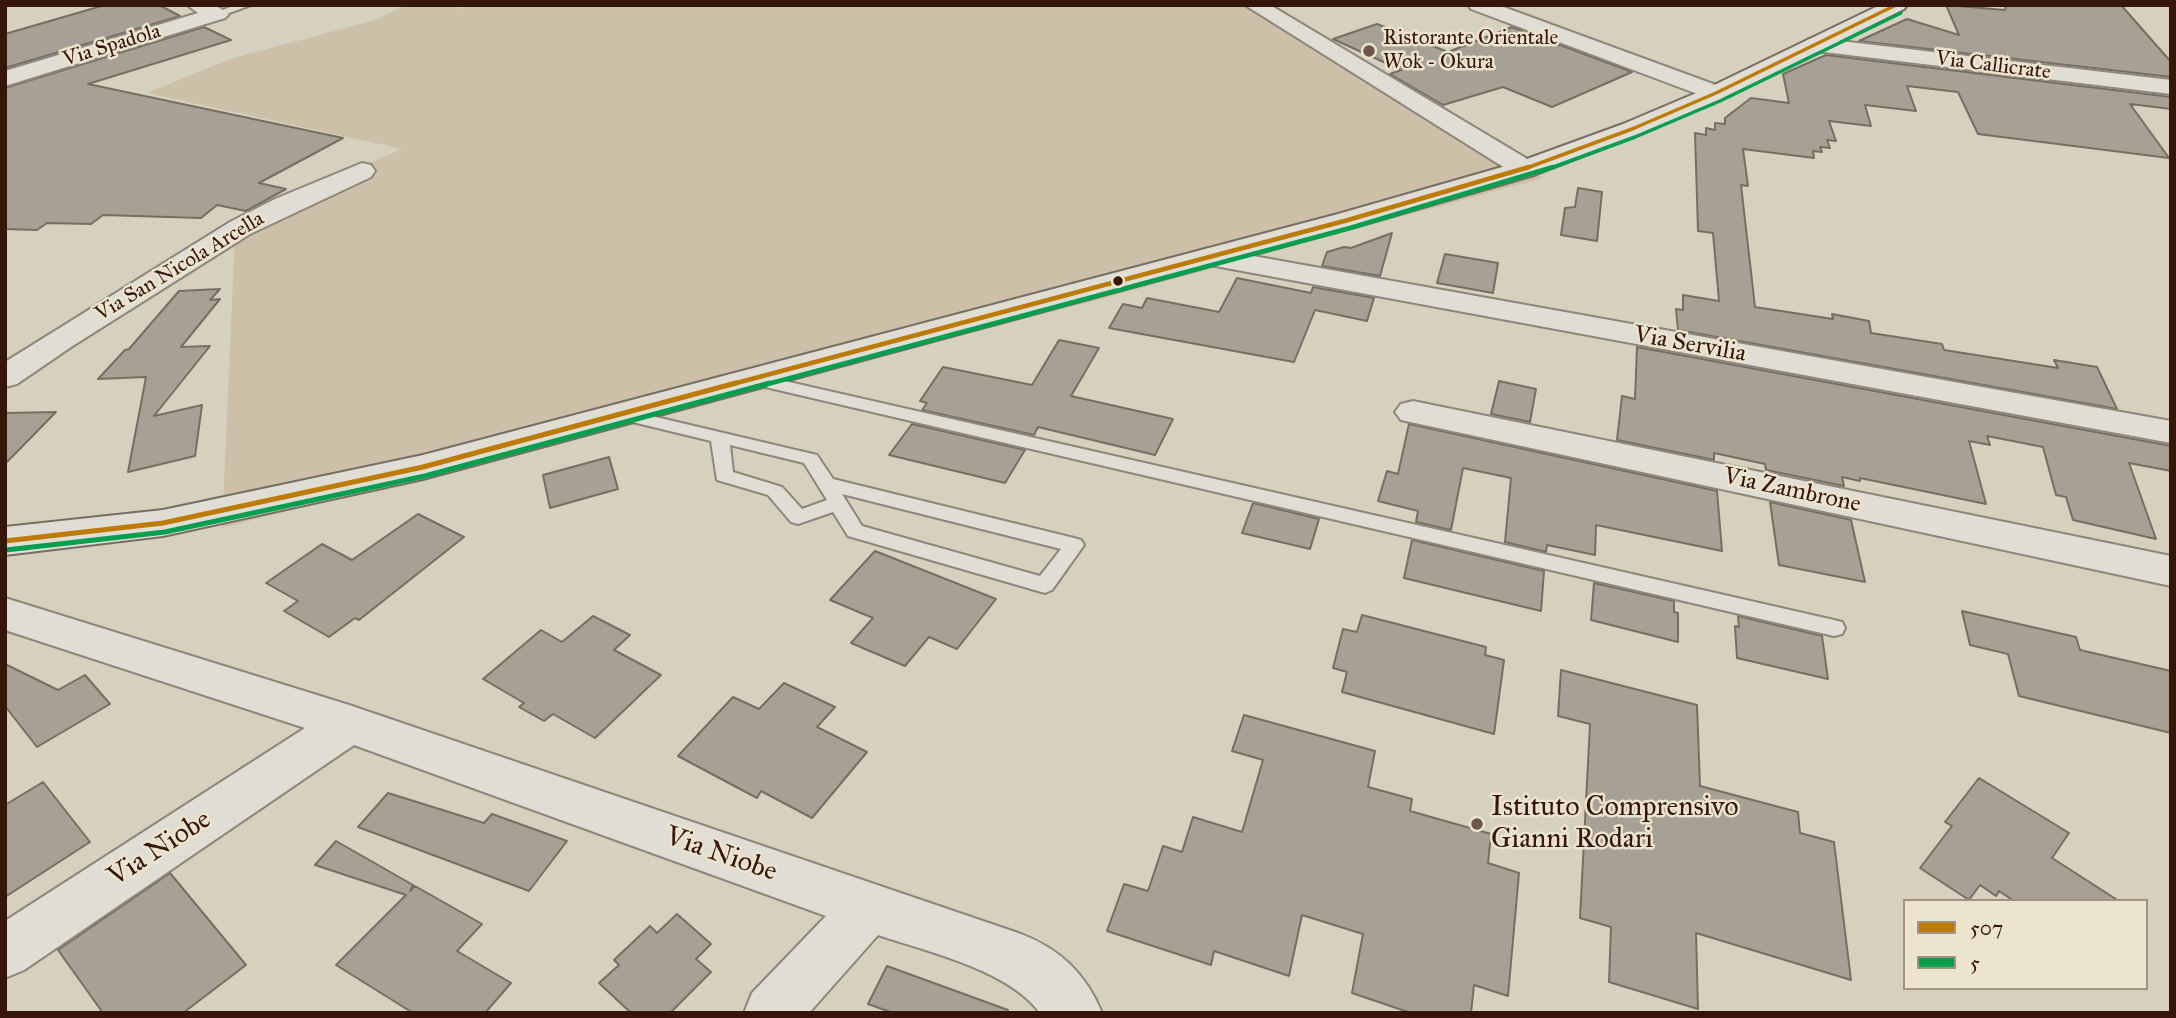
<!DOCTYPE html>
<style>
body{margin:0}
#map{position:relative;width:2176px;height:1018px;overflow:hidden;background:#d6d0be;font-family:"IM FELL Great Primer",serif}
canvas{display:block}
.frame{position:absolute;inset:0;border:7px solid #36160b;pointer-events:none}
.legend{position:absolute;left:1903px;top:899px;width:245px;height:91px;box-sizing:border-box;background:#ece4ce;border:2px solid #a39280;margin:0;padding:9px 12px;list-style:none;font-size:21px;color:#36160b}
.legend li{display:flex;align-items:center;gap:14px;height:35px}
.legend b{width:35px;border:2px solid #a39280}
</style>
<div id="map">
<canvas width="2176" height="1018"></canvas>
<div class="frame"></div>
<ul class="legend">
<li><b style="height:9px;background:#bd7b03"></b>507</li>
<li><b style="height:9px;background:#039f4e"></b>5</li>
</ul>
</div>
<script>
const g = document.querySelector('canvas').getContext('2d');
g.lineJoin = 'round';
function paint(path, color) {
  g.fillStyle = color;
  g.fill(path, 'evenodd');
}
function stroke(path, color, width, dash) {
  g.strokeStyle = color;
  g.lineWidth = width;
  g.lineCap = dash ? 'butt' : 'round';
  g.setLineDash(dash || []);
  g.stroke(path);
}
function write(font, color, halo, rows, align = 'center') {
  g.font = font + ' "IM FELL Great Primer",serif';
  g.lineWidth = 5;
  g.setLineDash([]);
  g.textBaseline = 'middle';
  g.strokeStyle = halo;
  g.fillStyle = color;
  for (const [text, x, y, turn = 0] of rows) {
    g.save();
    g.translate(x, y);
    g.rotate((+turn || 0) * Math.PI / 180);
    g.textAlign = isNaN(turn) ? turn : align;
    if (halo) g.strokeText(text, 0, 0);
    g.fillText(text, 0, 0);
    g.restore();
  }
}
const green = new Path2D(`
 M406,5H449L462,9L468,5H1255L1543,178L1097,300L222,528L235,234L312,188L402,149L147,93L230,59L375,20Z`);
const building = new Path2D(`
 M105,5H159L180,16L5,68V34Z
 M1946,5L2005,10L2006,5H2121L2171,62V77L1859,41L1907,19L1959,35Z
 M1377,24L1448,52L1512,27L1632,72L1552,107L1503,87L1443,105L1390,74L1401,70L1333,39Z
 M204,27L231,40L88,84L343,138L259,183L286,189L246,211L217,205L201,218L103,215L91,224L47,223L37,230L5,229V88Z
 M1826,55L2171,97V109L2130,104L2169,158L1978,134L1958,92L1907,86L1916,111L1865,105L1871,126L1829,121L1836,141L1827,140L1830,148L1820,147L1822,152L1813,151L1814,158L1743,149L1748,186L1741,185L1755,307L1833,319L1832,314L1869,321L1871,333L1942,344L1944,350L2058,368L2054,360L2097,367L2117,409L1678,330L1676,309L1683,310V295L1719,301L1713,233L1698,231L1695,133L1706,135V128L1715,130V123L1725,124V118L1751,98L1789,103L1783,74Z
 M1578,188L1602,192L1597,241L1561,235L1565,208L1575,207Z
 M1392,233L1380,276L1322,266L1327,252L1344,247L1351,248Z
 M1445,254L1498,263L1493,293L1437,283Z
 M1237,278L1311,293L1313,287L1374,298L1367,321L1315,310L1294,362L1109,328L1123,304L1142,308L1147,298L1219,312Z
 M220,289L210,300L220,299L181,347L210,346L154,416L202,405L195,456L128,472L146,377L98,379L125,350L129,349L179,291Z
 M1059,340L1099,348L1071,396L1173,419L1155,455L1038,427L1034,435L922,410L927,403L920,401L943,367L1032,385Z
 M1637,347L2171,446V471L2129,463L2156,539L2073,520L2066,497L2056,495L2043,447L1987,436L1990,445L1969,441L1986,504L1860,478V481L1842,477L1844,486L1766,470L1765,464L1714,453V460L1617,440L1622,396L1635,399Z
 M1499,381L1536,389L1530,422L1491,414Z
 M56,412L5,464V413Z
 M912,424L1025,450L1005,483L889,455Z
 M1409,424L1717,491L1722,551L1596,525L1595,555L1547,545L1546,552L1505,542L1511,478L1463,468L1451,530L1416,522L1418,511L1378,501L1387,471L1398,474Z
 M609,457L618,489L550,508L543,475Z
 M1770,502L1851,520L1865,582L1779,565Z
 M1253,503L1319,519L1310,549L1242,533Z
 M418,514L464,537L359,620L355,618L329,637L284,611L298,601L266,583L322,544L352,560Z
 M1412,540L1544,571L1541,611L1404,578Z
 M875,551L996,599L957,649L929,637L905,666L851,643L873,618L830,600Z
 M1594,583L1674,601V612L1678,613V642L1591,620Z
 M1962,611L2076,637L2080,650L2171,671V733L2019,696L2008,654L1970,645Z
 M1362,615L1486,647L1485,655L1504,660L1494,734L1342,692L1347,672L1333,668L1343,629L1357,632Z
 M593,616L630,635L614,650L661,675L595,738L553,714L544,721L519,707L524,703L483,679L541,630L562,642Z
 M1738,616L1822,636L1828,679L1737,658L1735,626L1739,627Z
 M5,664L58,690L85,675L110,704L37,747L5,706Z
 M1561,670L1697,705L1700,786L1798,812L1800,833L1834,842L1851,980L1696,933L1698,1009L1609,982L1611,927L1580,918L1590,724L1558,716Z
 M784,683L835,707L817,727L867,752L812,818L761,791L757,798L678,756L733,697L759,709Z
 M1244,715L1375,751L1368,787L1412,799L1410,811L1491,834L1488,863L1519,873L1508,996L1474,985L1471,1013H1411L1352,993L1363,934L1302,915L1289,976L1214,951L1211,965L1107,931L1124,884L1148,891L1163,846L1182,852L1193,817L1242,832L1263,760L1232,751Z
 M1979,778L2069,833L2052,858L2119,901H2014L1999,891L1996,896L1980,885L1969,900L1920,868L1952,826L1945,822Z
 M43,782L90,842L5,897V805Z
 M388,793L484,823L492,814L567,841L529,891L358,827Z
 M336,841L413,885L410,891L415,886L482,924L457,951L511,983L485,1013H413L336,965L406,895L315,865Z
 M170,873L246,965L183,1013H103L58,950Z
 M677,914L711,944L696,959L711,972L670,1013H631L599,983L619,965L614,960L650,926L657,933Z
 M887,966L1008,1010L1007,1013H893L868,1004Z`);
const lane = new Path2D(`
 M235,5H251L218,17L213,14Z
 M754,374L1834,620L1842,622L1845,628L1842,634L1834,636L748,383L746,379L748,375Z
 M622,409L817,455L833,479L1074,538L1081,540L1084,545L1052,590L1045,593L848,536L833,512L798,524L791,522L768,495L717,480L711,441L616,418L613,414L616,410ZM730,445L804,463L827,500L802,509L782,487L733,472ZM842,494L1061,549L1040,576L862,526Z`);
const street = new Path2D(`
 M187,5H215L229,14L225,18L5,86V71L198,13Z
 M1245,5H1270L1534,163L1538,169L1534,175L1525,177L1516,175Z
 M1468,5H1498L1724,88L1728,93L1724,98L1716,100L1708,98L1471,9Z
 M1815,38L2171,80V94L1807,50L1804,45L1807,40Z
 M362,163L371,165L375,171L371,177L250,234L71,347L17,384L5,387V362L230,222L275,199Z
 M1209,248L2171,421V443L1199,263L1194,257L1199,251Z
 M1413,401L2171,556V586L1401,420L1395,412L1401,404Z
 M5,598L349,705L1021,934C1060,949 1086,974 1102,1013H1040C1009,970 928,952 878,935L809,1013H744L752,993L826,916L354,745L24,970L5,978V921L305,728L5,630Z`);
const secondary = new Path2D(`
 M1880,5H1907L1904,9L1724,98L1641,134L1534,175L1358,226L423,479L163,536L5,555V527L163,510L423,455L1338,214L1516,163L1623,124L1708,88Z`);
const bus1Far2 = new Path2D(`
 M1524,169L1632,129L1716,93L1896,5`);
const bus1Far1 = new Path2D(`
 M729,385L1348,220L1529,167`);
const bus1 = new Path2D(`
 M5,541L163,523L423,467L736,383`);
const bus2Far2 = new Path2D(`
 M1548,169L1635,137L1720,101L1901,13`);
const bus2Far1 = new Path2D(`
 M764,385L1350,228L1553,167`);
const bus2 = new Path2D(`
 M6,550L165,532L425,476L770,383`);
const markers = [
 [1369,51,7,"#6e574a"],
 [1118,281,6,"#36160b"],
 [1477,824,7,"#6e574a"]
];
const farPoinames = [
 ["Ristorante Orientale",1383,39],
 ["Wok - Okura",1383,63]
];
const farStreetnames = [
 ["Via Spadola",112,46,-17],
 ["Via Callicrate",1993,66,7],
 ["Via San Nicola Arcella",180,267,-31]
];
const streetNames = [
 ["Via Servilia",1690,345,10],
 ["Via Zambrone",1792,491,12]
];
const nearPoinames = [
 ["Istituto Comprensivo",1491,808],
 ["Gianni Rodari",1491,840]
];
const nearStreetnames = [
 ["Via Niobe",160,849,-33],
 ["Via Niobe",721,855,19]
];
paint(green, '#ccc1a8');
paint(building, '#a7a094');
stroke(building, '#766e63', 2);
stroke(lane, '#8e867a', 4);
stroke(street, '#8e867a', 4);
stroke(secondary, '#766e63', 4);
paint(lane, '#e0ddd4');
paint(street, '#e0ddd4');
paint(secondary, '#e0ddd4');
stroke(bus1Far2, '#bd7b03', 3.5);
stroke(bus1Far1, '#bd7b03', 4.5);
stroke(bus1, '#bd7b03', 5);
stroke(bus2Far2, '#039f4e', 3.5);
stroke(bus2Far1, '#039f4e', 4.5);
stroke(bus2, '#039f4e', 5);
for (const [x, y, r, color] of markers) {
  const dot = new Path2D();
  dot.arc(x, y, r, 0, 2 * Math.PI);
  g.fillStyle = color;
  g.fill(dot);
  stroke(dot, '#ece4ce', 2.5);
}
write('21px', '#36160b', '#ece4ce', farPoinames, 'left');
write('21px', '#36160b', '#ece4ce', farStreetnames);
write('24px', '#36160b', '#ece4ce', streetNames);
write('28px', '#36160b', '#ece4ce', nearPoinames, 'left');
write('28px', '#36160b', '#ece4ce', nearStreetnames);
</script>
